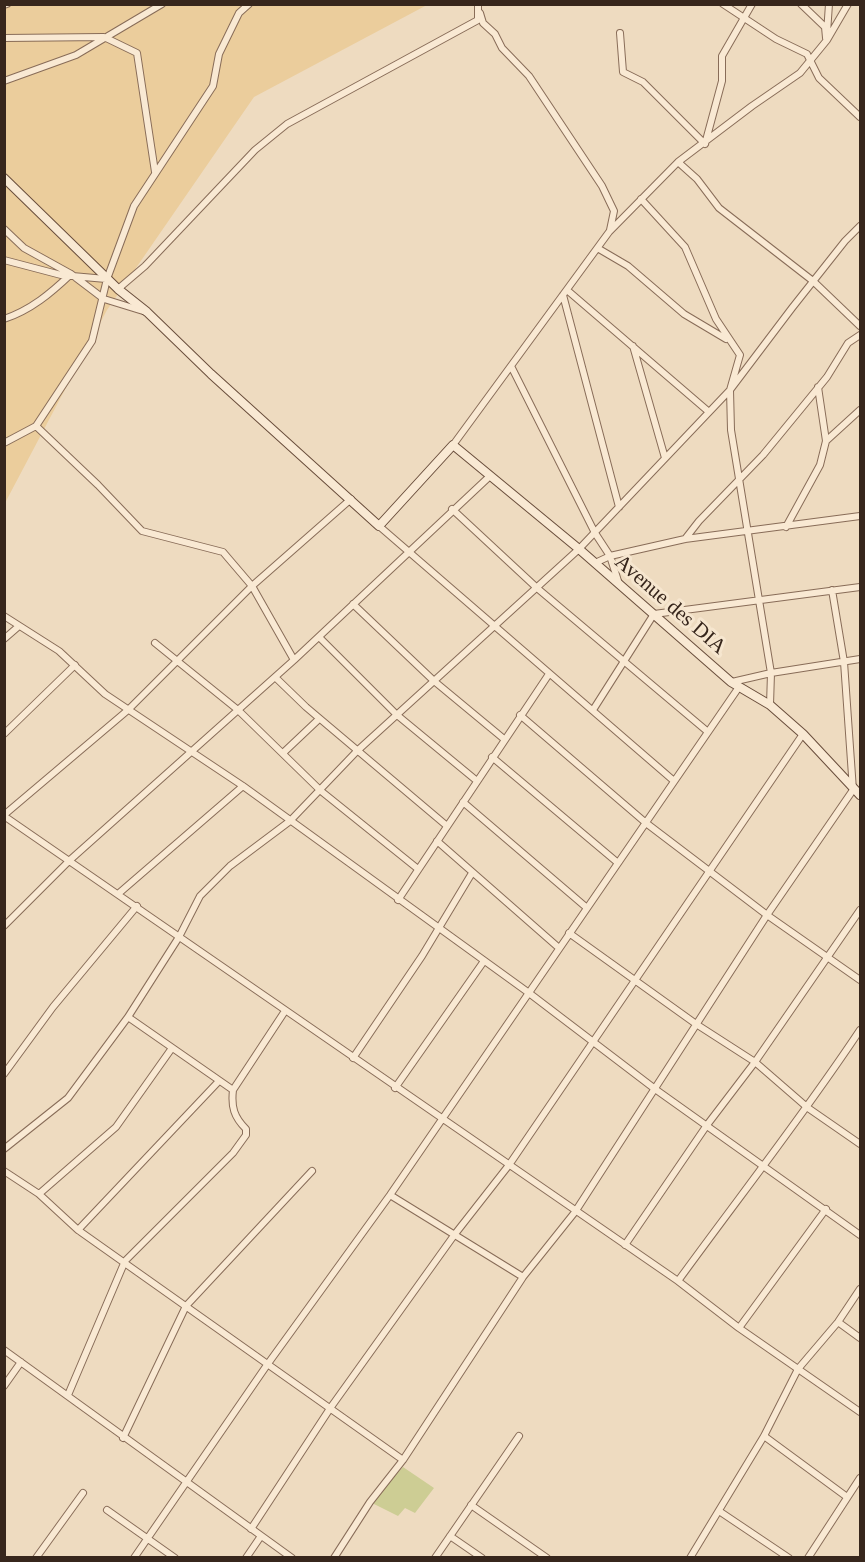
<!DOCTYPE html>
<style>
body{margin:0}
#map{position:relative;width:865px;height:1562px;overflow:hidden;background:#eedbc0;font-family:"Times New Roman",serif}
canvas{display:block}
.frame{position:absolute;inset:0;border:6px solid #37261c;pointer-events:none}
</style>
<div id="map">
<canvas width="865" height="1562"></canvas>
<div class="frame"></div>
</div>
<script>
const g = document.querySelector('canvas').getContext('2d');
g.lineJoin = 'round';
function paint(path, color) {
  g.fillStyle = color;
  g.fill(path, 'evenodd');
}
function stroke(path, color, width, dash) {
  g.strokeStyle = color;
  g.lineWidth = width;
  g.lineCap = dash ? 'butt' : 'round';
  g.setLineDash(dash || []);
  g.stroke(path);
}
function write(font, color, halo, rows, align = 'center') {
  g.font = font + ' "Times New Roman",serif';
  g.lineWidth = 6;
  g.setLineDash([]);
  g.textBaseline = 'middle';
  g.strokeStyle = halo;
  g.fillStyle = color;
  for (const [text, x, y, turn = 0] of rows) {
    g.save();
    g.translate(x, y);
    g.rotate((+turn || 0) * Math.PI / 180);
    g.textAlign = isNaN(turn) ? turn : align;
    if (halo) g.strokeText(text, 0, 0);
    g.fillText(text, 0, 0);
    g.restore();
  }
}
const green = new Path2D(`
 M403,1467L434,1488L415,1513L405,1508L398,1516L370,1502Z`);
const sand = new Path2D(`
 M5,5H427L254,97L107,310L5,503Z`);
const street = new Path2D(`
 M723,4L776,39L807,54L819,78L860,117
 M801,4L825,27L826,38
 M4,5L7,4
 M480,13L483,23L495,34L502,48L529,76L602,186L614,211L610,230
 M620,33L623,72L643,82L705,144
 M827,33L829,4
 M4,38L104,37L137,53L155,172
 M4,81L76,55L162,4
 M705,144L722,81V56L752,4
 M678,162L697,179L719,208L813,281L860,326
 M641,199L685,247L716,319L740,355L730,390L731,430L771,673L860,659
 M4,229L24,248L71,274L104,299L143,311
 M599,249L628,266L684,314L726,339
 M4,260L61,275L106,279
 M118,289L145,266L255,150L287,124L478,20V4
 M567,290L709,412
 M563,295L619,507
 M4,319C31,310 51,293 71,274
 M633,346L665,458
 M511,366L595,533L610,556L619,584
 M818,387L826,441
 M36,426L98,485L142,531L223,552L252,586L294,660
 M4,443L36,426L92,341L107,279L134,206L213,86L219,54L239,13L249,4
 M453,445L609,232L678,162L752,106L800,73L827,40L848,4
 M452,509L537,588L708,732
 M379,526L674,781
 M786,527L820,465L826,441L860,410
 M685,539L699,521L763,455L827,377L848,343L860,335
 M595,563L610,556L685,539L860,516
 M353,604L434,681L504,739
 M4,616L59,651L105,694L243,786L529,993L655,1089L860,1235
 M319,637L397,715L477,781
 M4,639L19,626
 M155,643L238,710L321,791L418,869
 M275,677L306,707L447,826
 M732,682L771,673L770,705
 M593,710L654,614L860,587
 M520,715L646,823L767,915L860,980
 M4,734L75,665
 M283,753L319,719
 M492,757L618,863
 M463,802L587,908
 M4,815L128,710L252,586L351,499
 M4,816L678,1281L739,1328L860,1412
 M437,841L559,948
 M118,894L243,786
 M398,900L549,674
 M4,926L70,860L294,660L490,476
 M569,933L696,1024L755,1062L808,1108L860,1144
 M128,1017L233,1090L285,1011
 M353,1058L422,956L472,873
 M4,1074L53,1007L137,906
 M395,1088L484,961
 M4,1149L68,1098L128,1017L179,937L200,896L230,866L290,821L357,751L579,549L730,390L792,308L845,241L860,226
 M4,1171L39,1194L78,1230L403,1460
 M39,1194L116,1127L172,1048
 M390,1195L523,1277
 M78,1230L219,1081
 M625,1245L707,1125L755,1062L860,910
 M678,1281C739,1197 803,1116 860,1030
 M838,1322L860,1338
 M739,1328L826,1209
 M4,1350L292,1558
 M4,1386L21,1362
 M68,1395L125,1261L233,1153L246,1135V1129C234,1117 231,1107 233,1090
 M764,1436L847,1497
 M123,1438L186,1306L312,1171
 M471,1505L547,1558
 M107,1510L175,1558
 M719,1511L789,1558
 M251,1529L331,1407L455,1234L509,1165L803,734
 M450,1536L482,1558
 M36,1558L83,1493
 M134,1558L267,1365L390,1195L739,687
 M246,1558L261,1536
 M334,1558L370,1502L403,1460L523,1277L575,1212L767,915L853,790L844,662L832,590
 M435,1558L519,1436
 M690,1558L764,1436L798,1369L838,1322L860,1289
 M808,1558L860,1478`);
const secondary = new Path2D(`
 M4,178L118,289L147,312L211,374L379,526L453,445L579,549L731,682L770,705L803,734L860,795`);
const streetNames = [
 ["Avenue des DIA",670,605,41]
];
paint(green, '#cdcd94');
paint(sand, '#ebcd9c');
stroke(street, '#886c58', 8);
stroke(secondary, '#694d3b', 10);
stroke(street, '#f9e9d3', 6);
stroke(secondary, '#f9e9d3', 8);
write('21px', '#37261c', '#f6e6cf', streetNames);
</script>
